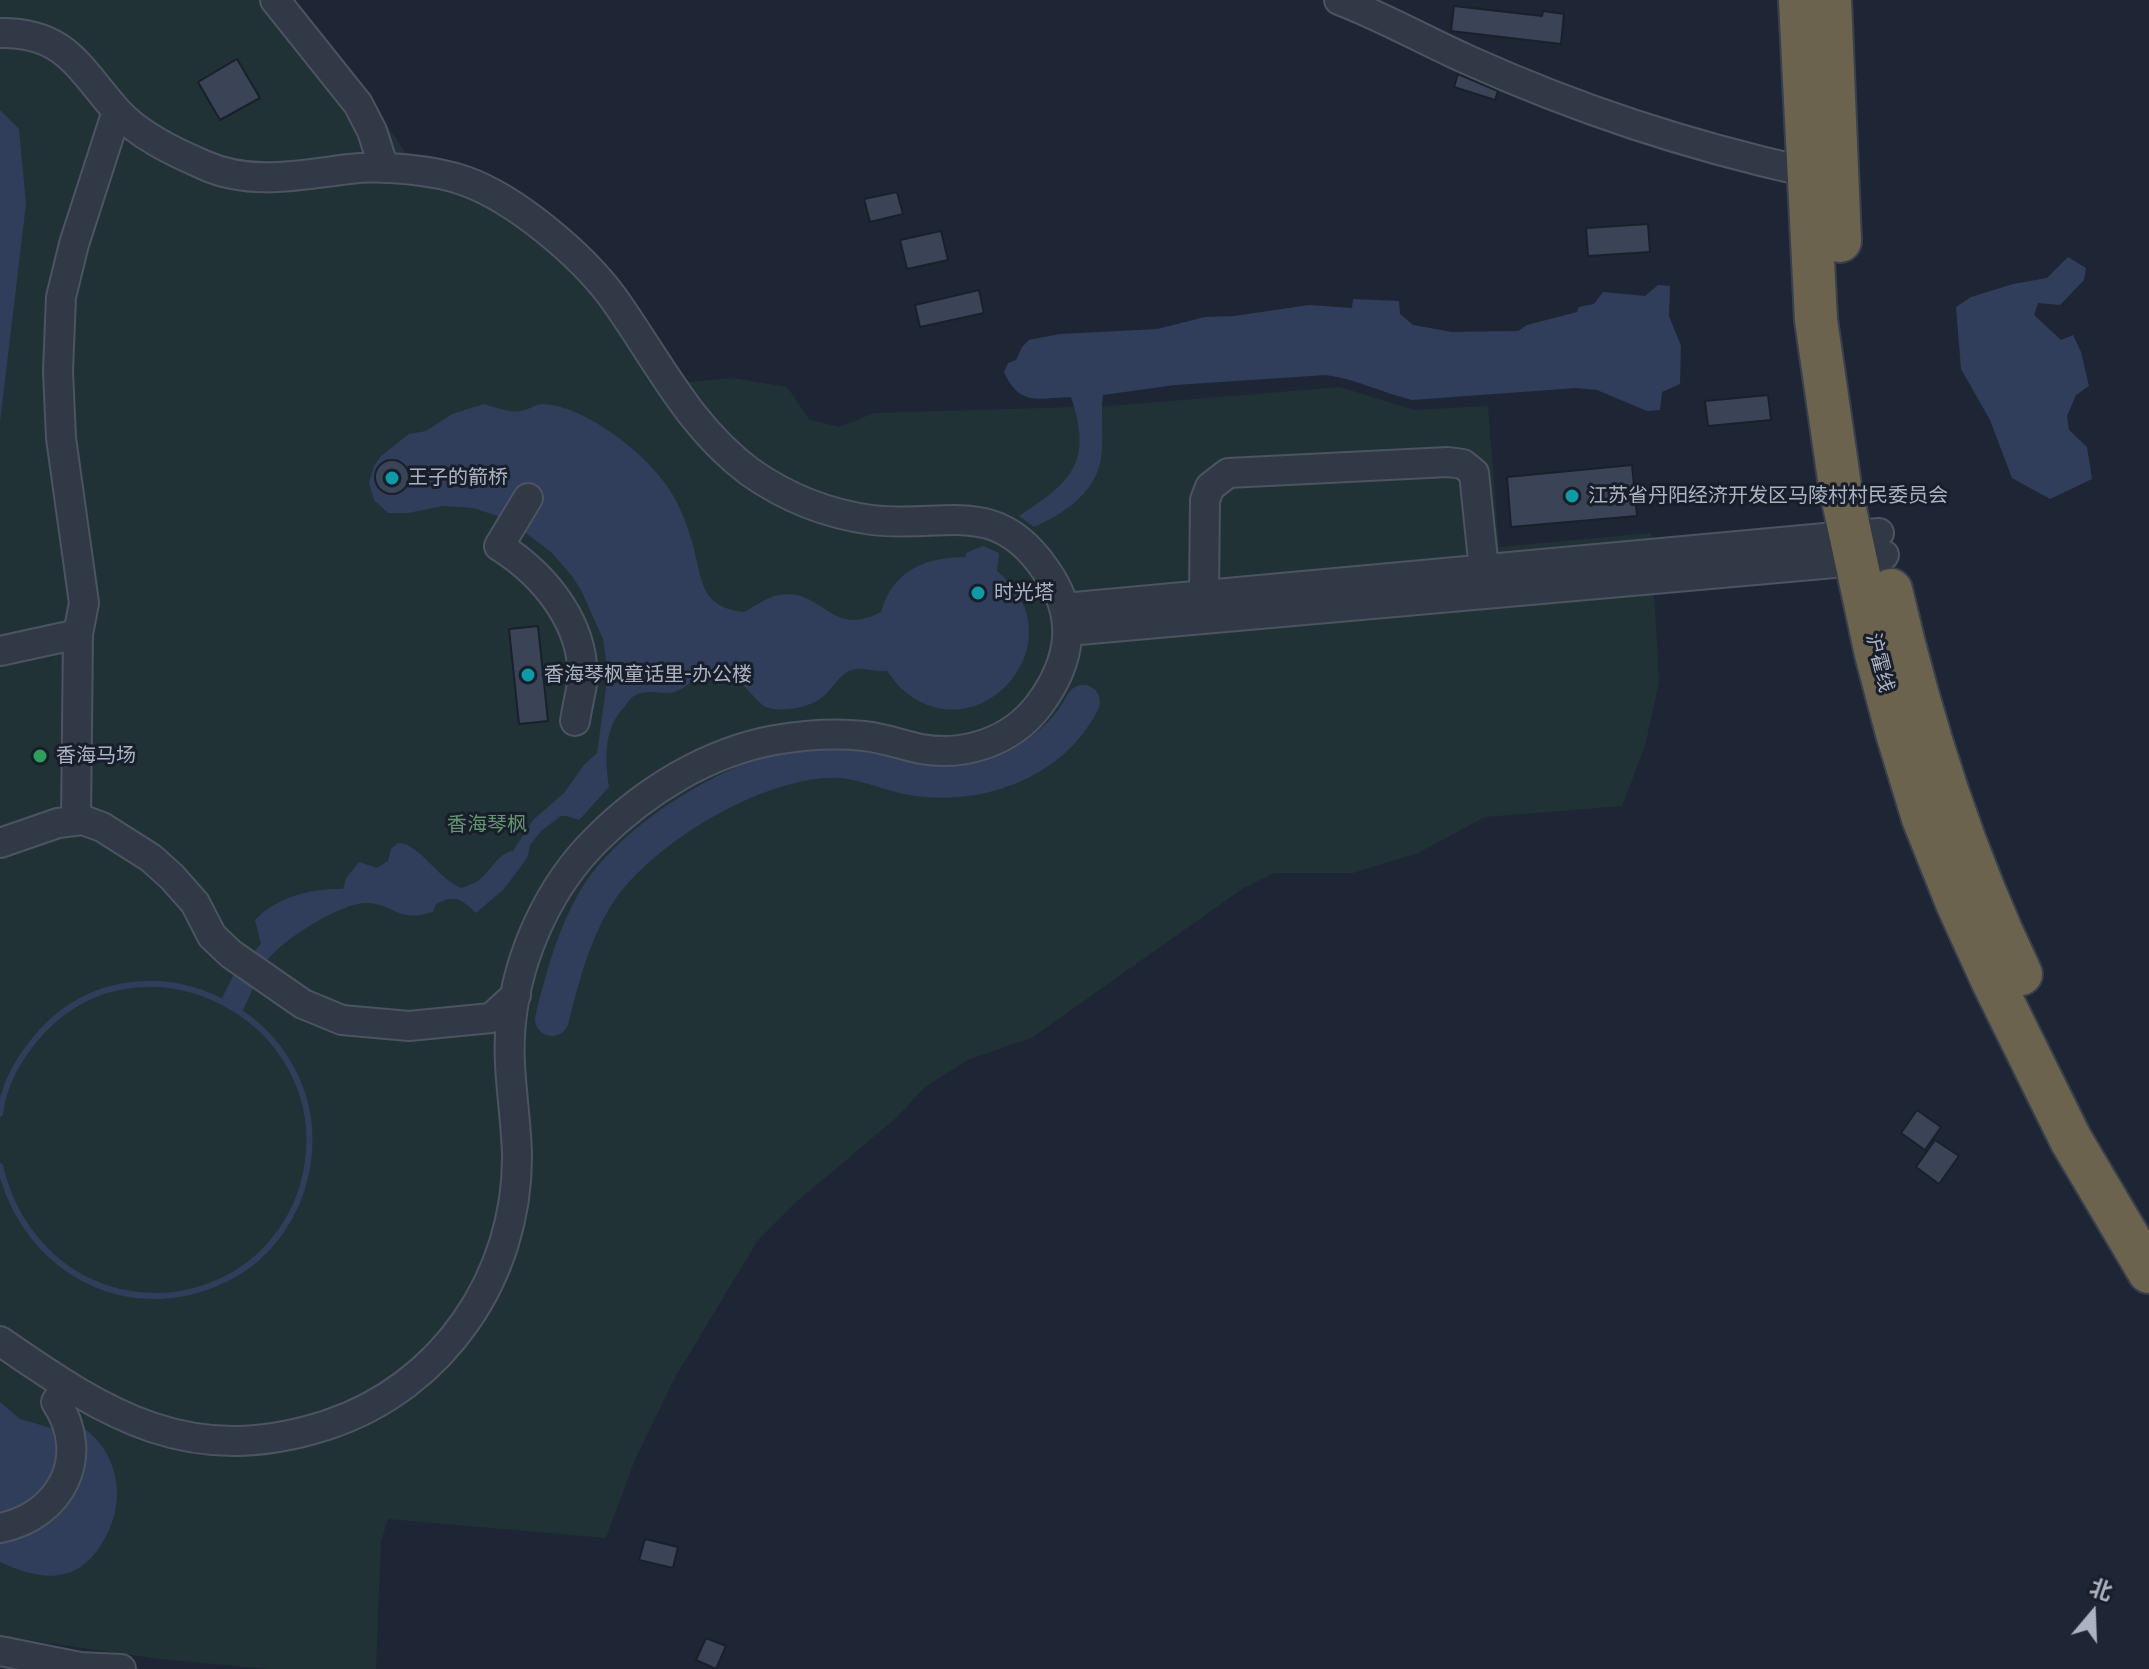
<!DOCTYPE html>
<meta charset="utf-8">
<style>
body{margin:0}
#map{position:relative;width:2149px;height:1669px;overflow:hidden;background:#1e2635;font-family:"Fira Sans","Noto Sans SC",sans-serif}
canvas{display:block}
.north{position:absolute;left:2053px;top:1573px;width:80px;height:80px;-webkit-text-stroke:6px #181e2a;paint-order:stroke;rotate:19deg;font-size:22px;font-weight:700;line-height:32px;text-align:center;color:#abb3c3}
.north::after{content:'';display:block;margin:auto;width:28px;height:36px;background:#abb3c3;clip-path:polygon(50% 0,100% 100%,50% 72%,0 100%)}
</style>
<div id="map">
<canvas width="2149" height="1669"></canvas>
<div class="north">北</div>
</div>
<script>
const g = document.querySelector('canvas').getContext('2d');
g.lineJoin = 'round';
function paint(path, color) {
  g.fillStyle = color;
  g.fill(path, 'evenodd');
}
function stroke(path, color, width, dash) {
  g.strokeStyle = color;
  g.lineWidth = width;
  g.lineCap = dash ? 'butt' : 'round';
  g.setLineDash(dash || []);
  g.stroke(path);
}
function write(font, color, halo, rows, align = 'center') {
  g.font = font + ' "Fira Sans","Noto Sans SC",sans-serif';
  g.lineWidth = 6;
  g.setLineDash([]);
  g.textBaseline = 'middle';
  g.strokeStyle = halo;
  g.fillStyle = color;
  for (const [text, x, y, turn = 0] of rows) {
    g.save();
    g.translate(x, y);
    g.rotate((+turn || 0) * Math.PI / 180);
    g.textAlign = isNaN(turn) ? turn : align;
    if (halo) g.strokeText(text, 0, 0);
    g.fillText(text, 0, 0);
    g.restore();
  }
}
const green = new Path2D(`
 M0,0H294L329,43L406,153L472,171L663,351L689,382L733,378L787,387L810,420L840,427L874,413L1110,406L1340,387L1414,410L1488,406L1499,547L1651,533L1659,682L1645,746L1622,806L1485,817L1418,853L1353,873H1274L1242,889L1033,1037L968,1060L925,1087L896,1118L795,1203L758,1240L674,1379L634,1462L606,1538L388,1519L381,1541L376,1669H270L159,1659L0,1636Z`);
const water = new Path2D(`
 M0,110L19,129L26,204L0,422Z
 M2068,257L2086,268L2084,280L2060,305L2038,303L2034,315L2061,340L2073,335L2081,352L2089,386L2076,395L2067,416L2069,430L2087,447L2092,479L2050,499L2012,478L1990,420L1961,369L1956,307L1971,297L2013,284L2047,278Z
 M1658,285L1670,286L1669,316L1681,346L1680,384L1662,392L1660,410L1647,411L1597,390L1576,388L1412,400C1383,393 1356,379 1326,375L1175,385L1103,395C1100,416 1106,450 1098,470C1088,498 1059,516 1034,527L1019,516C1072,482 1093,462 1071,397C1038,398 1020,407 1004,372L1008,363L1016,360L1022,347L1029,340L1060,334L1157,329L1205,317L1234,316L1309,305L1352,308L1353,299L1399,301L1400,314L1413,325L1452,332L1518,331L1527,325L1577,312L1579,307L1594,304L1603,292L1645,296Z
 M484,404C498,408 510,414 525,410C531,408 537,404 542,404C584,405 645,453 667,486C678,502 687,523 692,542C703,578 698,607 744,612C755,606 767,597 779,595C823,587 830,639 881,612C893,570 926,557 966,557V553L983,546L999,553L997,571C1082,640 979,756 903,690C897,685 892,677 887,671C874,673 863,665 849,671C839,676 834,686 826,694C812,708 784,713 765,707C751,696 739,676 723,671C700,664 693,687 674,692C663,695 651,689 638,694C632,696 629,701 625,706C603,729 605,758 609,787L579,820L567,816H561L541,831L530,845L527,858L504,889L476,913C461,899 456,894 436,904L433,912C395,923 396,904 367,903C341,902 276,943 263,966C255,981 250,997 242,1012L221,1000L235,972L261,944L255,920C276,897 313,888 343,889L346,878L359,862L377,868L388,861L391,849L398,843C419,843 437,878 461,888C467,886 473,884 479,880C491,871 498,853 513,851L533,820L564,793L584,765L597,753L608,674L603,639L581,590L572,576L552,553L517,526L504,518L473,508L443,506L408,513H388L374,500L369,483L374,466L381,456L409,434L426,431L452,414Z
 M0,1402L20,1419L51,1428L59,1435L56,1484L0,1522Z
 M78,1424C116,1448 127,1493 108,1532C84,1583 47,1584 0,1562V1535L28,1527Z`);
const stream = new Path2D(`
 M0,1114C3,1088 16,1063 32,1043C132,914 338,1014 306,1173C298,1214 271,1253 235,1274C136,1330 25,1274 0,1166`);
const river = new Path2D(`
 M552,1019C563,974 577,922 605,884C652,823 763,757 841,761C863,762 885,773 906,777C974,791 1050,765 1083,702`);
const building = new Path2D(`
 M1454,6L1542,16L1543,11L1564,14L1561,44L1451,31Z
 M237,59L260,98L220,120L198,82Z
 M1458,74L1498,91L1495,100L1454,87Z
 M897,192L903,214L870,222L864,199Z
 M1648,224L1650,252L1588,256L1586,228Z
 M941,231L948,260L907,269L900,240Z
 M979,290L984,313L920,327L915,305Z
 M1768,395L1771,420L1708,426L1705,401Z
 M375 477a17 17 0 1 1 34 0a17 17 0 1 1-34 0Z
 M1632,465L1637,516L1511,527L1507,477Z
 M538,626L548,721L519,724L509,629Z
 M1917,1110L1941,1127L1925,1150L1901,1133Z
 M1935,1140L1959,1156L1939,1184L1916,1167Z
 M645,1539L678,1547L673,1568L639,1560Z
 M706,1638L726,1646L716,1669L696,1660Z`);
const minor = new Path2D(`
 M275,0L358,104L372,131L384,168
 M1339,0C1383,17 1424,40 1466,59C1579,110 1687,145 1807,172
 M0,33C65,32 79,68 116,110C138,135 174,152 204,165C250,186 300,175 349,169C381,165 435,170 465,181C516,199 583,256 614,299C657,359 688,426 750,472C787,498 827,514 872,520C944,529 995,496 1045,569C1060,590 1069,612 1067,638C1065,663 1054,685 1039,705C1012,741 965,757 921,749C902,745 884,738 864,736C835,733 804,735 775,740C708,752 645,791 597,839C549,886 518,955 511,1022C506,1066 516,1111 517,1155C518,1276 443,1387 327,1425C191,1469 108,1416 0,1341
 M528,498L499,546C545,575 587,626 582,684C580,696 577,708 575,721
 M1204,595L1205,500L1210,487L1228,473L1448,462L1463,464L1474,473L1484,570
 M1064,608L1879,533
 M1068,631L1834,563L1884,555
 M0,651L78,634
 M76,821L78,634L84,603L61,438L58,371L61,297L74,244L117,111
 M0,843L58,823L83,820L102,827L151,858L172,877L195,903L212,936L231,954L303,1004L342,1020L409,1026L491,1018L516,995
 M0,1528C61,1516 92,1456 56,1402L66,1387
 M0,1651L80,1667L121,1669`);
const highway = new Path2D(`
 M1800,0L1816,320L1840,486L1876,654L1897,733L1923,818L1957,903L1993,982L2071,1140L2149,1272
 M1830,0L1840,241
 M1891,590C1921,721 1963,853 2021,974`);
const markers = [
 [392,478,8,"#0f9aa8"],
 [1572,496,8,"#0f9aa8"],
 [978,593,8,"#0f9aa8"],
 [528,675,8,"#0f9aa8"],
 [40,756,8,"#2e9e5b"]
];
const poiNames = [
 ["王子的箭桥",408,478],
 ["江苏省丹阳经济开发区马陵村村民委员会",1588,496],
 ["时光塔",994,593],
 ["香海琴枫童话里-办公楼",544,675],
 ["香海马场",56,756]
];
const streetNames = [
 ["沪霍线",1879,663,76]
];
const parkNames = [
 ["香海琴枫",487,825]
];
paint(green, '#203236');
paint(water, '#303e5b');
stroke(stream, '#303e5b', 6);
stroke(river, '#303e5b', 34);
paint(building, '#3a4456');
stroke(building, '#19202c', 2);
stroke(minor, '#4c5361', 32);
stroke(highway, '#39404d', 46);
stroke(minor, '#323946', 28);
stroke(highway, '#6c634f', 42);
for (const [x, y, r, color] of markers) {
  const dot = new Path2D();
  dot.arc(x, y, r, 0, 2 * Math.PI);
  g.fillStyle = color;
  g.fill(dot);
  stroke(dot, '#181e2a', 3);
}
write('20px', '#abb3c3', '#181e2a', poiNames, 'left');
write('20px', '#abb3c3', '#181e2a', streetNames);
write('20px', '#649372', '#181e2a', parkNames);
</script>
